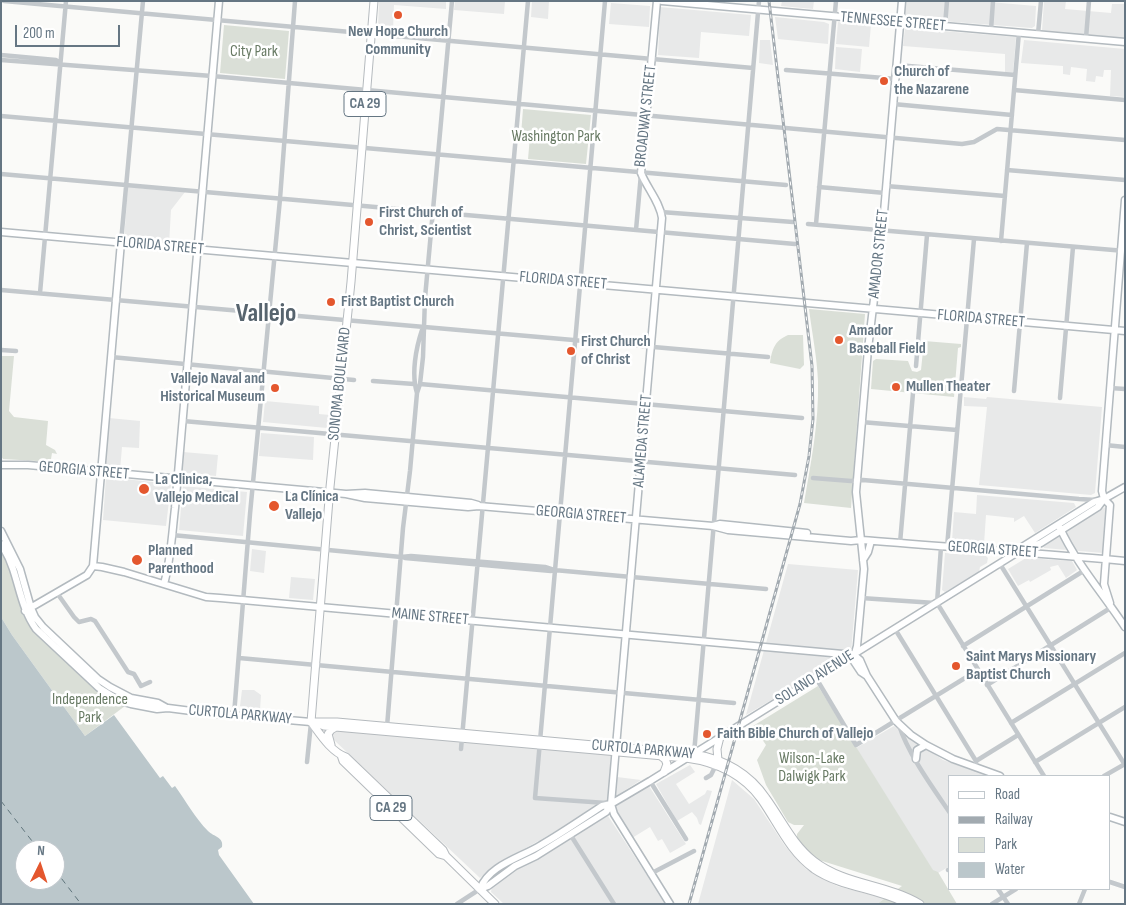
<!DOCTYPE html>
<meta charset="utf-8">
<style>
body{margin:0}
#map{position:relative;width:1126px;height:905px;overflow:hidden;background:#fafaf8;font-family:"Sofia Sans Condensed",sans-serif}
canvas{display:block}
.frame{position:absolute;inset:0;border:2px solid #657683;pointer-events:none}
.legend{position:absolute;left:948px;top:775px;width:162px;height:115px;box-sizing:border-box;background:#fff;border:1px solid #c1c8cd;margin:0;padding:6px 9px;list-style:none;font-size:15px;color:#657683}
.legend li{display:flex;align-items:center;gap:10px;height:25px}
.legend b{width:25px;border:1px solid #c1c8cd}
.north{position:absolute;left:15px;top:840px;width:50px;height:50px;box-sizing:border-box;background:#fff;border:1px solid #c1c8cd;border-radius:50%;rotate:4deg;font-size:14px;font-weight:700;line-height:20px;text-align:center;color:#657683}
.north::after{content:'';display:block;margin:auto;width:18px;height:22px;background:#e4572e;clip-path:polygon(50% 0,100% 100%,50% 72%,0 100%)}
.scale{position:absolute;left:15px;top:25px;width:105px;height:22px;box-sizing:border-box;border:2px solid #657683;border-top:0;padding-left:6px;font-size:15px;line-height:18px;white-space:nowrap;color:#657683;-webkit-text-stroke:4px #fff;paint-order:stroke}
</style>
<div id="map">
<canvas width="1126" height="905"></canvas>
<div class="frame"></div>
<ul class="legend">
<li><b style="height:6px;background:#fff"></b>Road</li>
<li><b style="height:6px;background:#a2aab0"></b>Railway</li>
<li><b style="height:14px;background:#dadfd7"></b>Park</li>
<li><b style="height:14px;background:#bbc7cb"></b>Water</li>
</ul>
<div class="north">N</div>
<div class="scale">200 m</div>
</div>
<script>
const g = document.querySelector('canvas').getContext('2d');
g.lineJoin = 'round';
function paint(path, color) {
  g.fillStyle = color;
  g.fill(path, 'evenodd');
}
function stroke(path, color, width, dash) {
  g.strokeStyle = color;
  g.lineWidth = width;
  g.lineCap = dash ? 'butt' : 'round';
  g.setLineDash(dash || []);
  g.stroke(path);
}
function write(font, color, halo, rows, align = 'center') {
  g.font = font + ' "Sofia Sans Condensed",sans-serif';
  g.lineWidth = 5;
  g.setLineDash([]);
  g.textBaseline = 'middle';
  g.strokeStyle = halo;
  g.fillStyle = color;
  for (const [text, x, y, turn = 0] of rows) {
    g.save();
    g.translate(x, y);
    g.rotate((+turn || 0) * Math.PI / 180);
    g.textAlign = isNaN(turn) ? turn : align;
    if (halo) g.strokeText(text, 0, 0);
    g.fillText(text, 0, 0);
    g.restore();
  }
}
const built = new Path2D(`
 M379,1H446V9L394,5L393,30L379,29L378,27Z
 M455,1H505L504,14L454,10Z
 M532,1H549L548,19L531,17Z
 M782,1H814L813,9L781,6Z
 M904,1H978L1036,6L1035,26L1032,28L903,18Z
 M1044,1H1066L1065,9L1111,13L1112,4H1125V39L1042,31Z
 M611,3L650,6L649,27L609,24Z
 M660,7L751,15L749,36L701,32L699,58L658,55Z
 M775,17L824,22L829,24L828,44L778,39Z
 M838,22L871,25L869,47L836,44Z
 M905,28L1016,37L1013,73H1005V54L903,46Z
 M760,40H770L773,65L759,63Z
 M1024,40L1125,49V97L1110,96L1111,70H1104L1103,77L1096,76L1095,82L1086,81L1087,69L1071,67L1070,75L1063,74V66L1021,63Z
 M836,47L862,49L860,72L835,69Z
 M128,187L185,192L171,210L169,245L124,240Z
 M964,397L986,399L987,397L1102,407L1095,493L1091,495L979,485L987,407L964,406Z
 M265,401L319,406V414L330,415L329,427L327,428L263,422Z
 M109,418L140,421L139,448L122,447L120,470L107,469L105,467Z
 M261,433L314,437L313,460L259,456Z
 M183,452L218,455L216,476L182,473Z
 M106,477L171,484L166,526L103,520Z
 M183,486L247,492L243,536L179,530Z
 M977,495L1074,503L1076,507L1035,533L1024,516L1014,522V518L986,515L984,544L952,541L954,512L976,514Z
 M1107,506L1103,553L1044,548L1043,546Z
 M252,549L266,551L264,573L250,571Z
 M945,553L986,556L988,558L987,563L980,567L979,572L945,592L942,590Z
 M1026,558L1072,561L1077,570L1066,578L1058,565L1050,567L1051,570L1030,582L1029,580L1018,586L1008,569Z
 M788,564L858,570L851,653L746,715Z
 M291,577L315,579L313,600L289,598Z
 M242,690H254L261,695L260,710L245,709L240,706Z
 M894,726L943,760L983,774L984,776H950V866L938,873L933,871L856,748Z
 M338,731L611,754L608,800L542,839L493,866L480,878L334,740L333,734Z
 M690,765L695,772L676,784L689,804L705,794L707,790L712,791L701,825L699,824L697,818L692,812L677,821L656,784Z
 M617,777L641,780L616,796Z
 M732,780L754,799L785,846L806,869L837,886L883,898L884,899L877,904H698Z
 M649,786L686,844L670,853L662,839L658,841L650,827L632,838L614,807Z
 M608,816L666,904H504L491,892L492,886L527,862Z`);
const green = new Path2D(`
 M224,25L289,31L285,79L220,73Z
 M523,109L591,115L586,164L528,159L530,136L521,135Z
 M809,309L865,314L851,508L804,503C811,462 819,423 818,381C817,357 812,333 809,309Z
 M788,335H803L804,365L800,369L770,363C772,350 774,341 788,335Z
 M924,341L961,344V347L958,348L954,397L871,389L873,361L876,359L908,361L912,371L917,372L921,370Z
 M1,356H14L9,411L14,417L48,421L46,445L55,450L57,454L52,453L51,459L53,462L3,459L1,456Z
 M1,551L10,570L23,615L29,625L54,651L93,688L112,702L125,706L85,736L12,635L1,617Z
 M818,686L933,870L938,872L957,904H877L902,886L819,860L807,851L797,839V834L804,825H794L788,822L766,785L757,760L766,745L753,726Z`);
const water = new Path2D(`
 M1,617L12,635L85,736L114,715L160,778L163,776L172,788L175,786C186,801 195,818 208,831C214,837 224,837 222,847L218,850L219,855L254,904H1ZM25,850H55V880H25Z`);
const ferry = new Path2D(`
 M1,801L39,850
 M55,870L81,904`);
const street = new Path2D(`
 M4,1L753,68
 M605,1L535,798L606,803
 M945,26L947,1
 M991,30L993,1
 M1038,34L1041,1
 M1086,38L1089,1
 M1,55L56,60L60,63
 M1,60L212,76L962,144L974,142L997,129L1125,140
 M897,65L1015,75
 M786,70L896,79
 M1014,90L1125,100
 M893,104L1012,115
 M1,116L786,185
 M1007,170L1125,180
 M1,174L795,244
 M886,186L1005,196
 M819,187L885,193
 M661,212L793,222
 M808,224L1125,251
 M816,224L836,1
 M636,230L641,174
 M1001,241L1019,32
 M121,242L143,1
 M1,290L768,357
 M40,293L66,1
 M1,350L16,351
 M111,357L354,380
 M916,366L927,235
 M373,381L414,384
 M420,384L802,418
 M1110,388L1125,389
 M1014,391L1027,243
 M417,393C411,374 416,348 422,330
 M1060,398L1073,247
 M183,421L795,475
 M861,422L957,430
 M1105,445L1125,447
 M813,478L851,481L863,480L1079,499L1096,500
 M172,535L401,557L411,556L545,567L554,570L587,573L766,589
 M900,543L913,393
 M947,547L974,239
 M405,558L551,571
 M1000,564L1125,765
 M57,593L74,617L79,622L91,619L95,621L128,672L134,674L141,686L150,682
 M861,598L935,603
 M937,603L1044,776
 M937,603L941,547
 M895,629L976,761
 M963,646L1085,570
 M239,658L734,703
 M816,678L856,745L978,670
 M987,685L1112,607
 M234,715L250,514L280,199L295,1
 M1011,723L1125,653
 M899,725C908,754 933,788 950,813
 M387,727L403,528L410,471L417,393L420,384L423,357L425,298L452,1
 M461,749L528,1
 M694,754L759,1
 M307,762L311,723
 M1035,762L1125,707
 M976,763V761L1018,735
 M1104,776L1125,764
 M706,778L711,775L717,763
 M650,781L686,839
 M570,834L614,904
 M948,870L950,869
 M650,874L694,851
 M1110,882L1125,887
 M998,889L1008,904
 M457,904L480,889
 M992,904L1016,889
 M1079,904L1085,889`);
const secondary = new Path2D(`
 M657,1L641,173C647,188 660,202 662,218L611,804L614,814L670,904
 M662,1L1125,42
 M1,232L1125,331
 M1,465H28L346,494L365,493L471,503L478,505
 M346,494L365,498L468,507L479,506L713,526L728,530L851,541L861,540C949,547 1037,553 1125,561
 M713,526L720,524L807,533
 M1060,528C1076,563 1104,595 1125,627
 M1,531L20,569L31,608L35,617L43,627L98,679L110,687L131,698L158,703L167,708
 M1,544C6,552 10,560 13,569C20,590 23,611 36,629L99,688L120,701L131,704L157,709L168,708L207,713L311,722
 M1019,551L1022,547L1094,502L1104,499L1125,487
 M863,560L868,552L871,541
 M93,566L102,567L124,572L206,597L220,598L854,655
 M164,584C171,559 172,534 175,508L219,1
 M1110,603L1104,584L1110,505L1104,499L1102,491L1125,200
 M25,611L87,575L93,566L121,242
 M854,655L860,660L867,676L896,721L911,735L926,745L953,759L1000,776
 M867,676L861,672L853,660L857,646L864,569L856,492L868,349L883,224L902,1
 M916,759L917,750L926,745
 M1110,817L1125,822
 M480,889C489,865 520,858 541,845C562,833 582,819 602,806L611,804L650,781L1018,552L1041,543L1098,507L1104,499
 M480,889L488,886L515,866L536,856L606,812L611,805`);
const primary = new Path2D(`
 M374,1L351,282L330,487L311,722C320,734 331,752 346,757L443,850L446,856
 M311,722H337L694,754C723,759 749,773 766,798C782,820 793,845 814,861C845,885 887,884 920,904
 M316,723L324,726L686,758C716,762 743,774 761,799C778,823 789,851 814,869C842,888 878,888 907,904
 M331,745L328,734L331,730L336,727
 M341,755L343,761L439,854L446,856L495,904
 M662,757L665,759L667,764L664,772
 M718,760L717,749L720,737`);
const rail = new Path2D(`
 M689,904L800,504L809,456L813,419L812,366L769,1`);
const markers = [
 [398,15,5,"#e4572e"],
 [884,81,5,"#e4572e"],
 [369,222,5,"#e4572e"],
 [331,302,5,"#e4572e"],
 [839,340,5,"#e4572e"],
 [571,351,5,"#e4572e"],
 [896,387,5,"#e4572e"],
 [275,388,5,"#e4572e"],
 [144,489,6,"#e4572e"],
 [274,506,6,"#e4572e"],
 [137,560,6,"#e4572e"],
 [956,666,5,"#e4572e"],
 [707,734,5,"#e4572e"]
];
const shields = [
 [365,104,42],
 [391,808,42]
];
const shieldNames = [
 ["CA 29",365,104],
 ["CA 29",391,808]
];
const streetNames = [
 ["TENNESSEE STREET",893,22,5],
 ["BROADWAY STREET",646,116,-84],
 ["FLORIDA STREET",160,246,5],
 ["AMADOR STREET",879,254,-84],
 ["FLORIDA STREET",563,281,5],
 ["FLORIDA STREET",981,319,5],
 ["SONOMA BOULEVARD",340,384,-84],
 ["ALAMEDA STREET",643,441,-85],
 ["GEORGIA STREET",84,471,5],
 ["GEORGIA STREET",581,515,5],
 ["GEORGIA STREET",993,550,4],
 ["MAINE STREET",430,617,5],
 ["SOLANO AVENUE",815,678,-32],
 ["CURTOLA PARKWAY",240,715,5],
 ["CURTOLA PARKWAY",643,750,5]
];
const poiNames = [
 ["New Hope Church",398,32,"center"],
 ["Community",398,50,"center"],
 ["Church of",894,72],
 ["the Nazarene",894,90],
 ["First Church of",379,213],
 ["Christ, Scientist",379,231],
 ["First Baptist Church",341,302],
 ["Amador",849,331],
 ["Baseball Field",849,349],
 ["First Church",581,342],
 ["of Christ",581,360],
 ["Vallejo Naval and",265,379,"right"],
 ["Historical Museum",265,397,"right"],
 ["Mullen Theater",906,387],
 ["La Clinica,",155,480],
 ["Vallejo Medical",155,498],
 ["La Clínica",285,497],
 ["Vallejo",285,515],
 ["Planned",148,551],
 ["Parenthood",148,569],
 ["Saint Marys Missionary",966,657],
 ["Baptist Church",966,675],
 ["Faith Bible Church of Vallejo",717,734]
];
const parkNames = [
 ["City Park",254,52],
 ["Washington Park",556,137],
 ["Independence",90,700],
 ["Park",90,718],
 ["Wilson-Lake",812,759],
 ["Dalwigk Park",812,777]
];
const townNames = [
 ["Vallejo",266,314]
];
paint(built, '#e8e9e9');
paint(green, '#dadfd7');
paint(water, '#bbc7cb');
stroke(ferry, '#60757c', 1, [6, 5]);
stroke(secondary, '#b3babf', 9);
stroke(primary, '#b5babe', 9);
stroke(street, '#c3c8cc', 4.5);
stroke(secondary, '#fff', 6);
stroke(primary, '#fff', 7);
stroke(rail, '#a2aab0', 3);
stroke(rail, '#fff', 1, [4]);
for (const [x, y, r, color] of markers) {
  const dot = new Path2D();
  dot.arc(x, y, r, 0, 2 * Math.PI);
  g.fillStyle = color;
  g.fill(dot);
  stroke(dot, '#fff', 2);
}
for (const [x, y, w] of shields) {
  const box = new Path2D();
  box.roundRect(x - w / 2, y - 12.5, w, 25, 4);
  g.fillStyle = '#fff';
  g.fill(box);
  stroke(box, '#657683', 1);
}
write('bold 15px', '#657683', null, shieldNames);
write('16px', '#657683', '#fff', streetNames);
write('bold 16px', '#657683', '#fff', poiNames, 'left');
write('16px', '#687a64', '#fff', parkNames);
write('bold 26px', '#57646e', '#fff', townNames);
</script>
